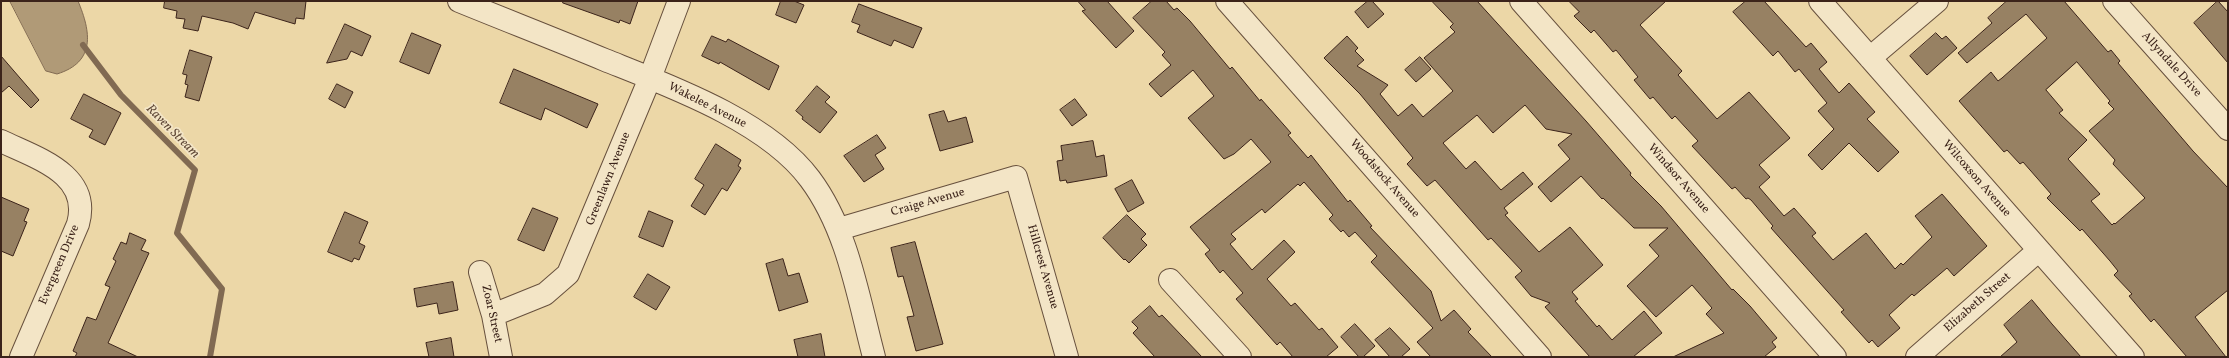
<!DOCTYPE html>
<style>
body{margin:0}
#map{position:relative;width:2229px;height:358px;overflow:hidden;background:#ecd7a7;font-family:Vollkorn,serif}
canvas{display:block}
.frame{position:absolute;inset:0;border:2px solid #3b231a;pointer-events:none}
</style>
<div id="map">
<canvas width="2229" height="358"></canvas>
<div class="frame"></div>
</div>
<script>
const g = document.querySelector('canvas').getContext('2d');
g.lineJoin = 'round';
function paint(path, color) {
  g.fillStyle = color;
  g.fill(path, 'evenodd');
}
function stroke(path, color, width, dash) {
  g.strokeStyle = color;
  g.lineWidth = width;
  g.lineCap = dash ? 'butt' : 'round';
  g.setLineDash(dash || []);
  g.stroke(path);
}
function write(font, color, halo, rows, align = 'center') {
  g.font = font + ' Vollkorn,serif';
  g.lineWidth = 3.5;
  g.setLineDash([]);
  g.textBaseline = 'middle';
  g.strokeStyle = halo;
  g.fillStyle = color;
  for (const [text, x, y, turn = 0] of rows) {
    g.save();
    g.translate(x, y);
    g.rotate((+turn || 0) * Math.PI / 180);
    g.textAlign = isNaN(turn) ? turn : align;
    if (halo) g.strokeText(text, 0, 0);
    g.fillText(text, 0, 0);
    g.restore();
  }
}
const water = new Path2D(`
 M10,1H78C91,32 96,62 57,74L46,71Z`);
const stream = new Path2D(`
 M83,45L121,95L195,170L177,233L222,289L210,357`);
const building = new Path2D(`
 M165,1H306L304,19L296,18L295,24L255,12L248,29L233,23L202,16L198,31L183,28L185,19L176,18L177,11L164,8Z
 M563,1H638L630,24L620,20L619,23L563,3Z
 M781,1H794L804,5L796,23L776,15Z
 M1078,1H1107L1134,31L1116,48L1082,11L1085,10Z
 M1152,1H1166L1174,10L1177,8L1190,21L1230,69L1232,67L1260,101L1261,99L1291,133L1288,135L1308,158L1311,155L1348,202L1350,200L1372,226L1370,227L1431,291L1441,321L1454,310L1471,329L1468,332L1492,357H1431L1417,342L1433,328L1371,262L1377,256L1355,232L1349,237L1343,230L1341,232L1329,219L1333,215L1304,182L1300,186L1298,184L1265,213L1262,209L1231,234L1236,239L1230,244L1252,270L1284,240L1295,252L1267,279L1291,306L1295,303L1319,330L1322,328L1338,347L1326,357H1293L1280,342L1277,345L1236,299L1243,293L1223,270L1220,273L1205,254L1210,250L1190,227L1271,162L1251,139L1234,154L1224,159L1188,118L1214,96L1193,70L1161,97L1149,84L1171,65L1162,55L1165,52L1133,18Z
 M1368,1H1372L1384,14L1368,28L1355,12Z
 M1432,1H1477L1586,121L1631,173L1630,175L1661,206L1732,290L1733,289L1750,306L1777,338L1772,342L1776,347L1764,357H1673L1724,333L1706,314L1712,308L1692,285L1656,317L1627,286L1659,256L1649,245L1668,228H1634L1603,198L1602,199L1581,176L1551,202L1538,187L1570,159L1558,145L1572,134L1546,129L1525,105L1493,133L1477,115L1443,143L1466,169L1475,161L1501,190L1523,172L1533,184L1504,208L1508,213L1505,215L1539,252L1570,227L1603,265L1572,292L1578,299L1575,301L1597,327L1599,325L1612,340L1644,311L1662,333L1633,357H1590L1545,307L1550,303L1531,296L1515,277L1522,271L1491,238L1488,240L1435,180L1427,186L1407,164L1413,158L1360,94L1324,58L1347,36L1358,48L1355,51L1364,60L1357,66L1388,85L1380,94L1398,116L1412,104L1423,117L1453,91L1424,58L1455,32L1450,27L1453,24Z
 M1569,1H1666L1640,25L1682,71L1678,75L1717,119L1749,92L1790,138L1759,165L1770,177L1759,187L1784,216L1794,208L1816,233L1812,236L1833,260L1866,233L1895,269L1901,263L1903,265L1932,237L1915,216L1942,194L1987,246L1954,276L1947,268L1914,296L1912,294L1889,315L1900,328L1878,347L1872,340L1869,343L1841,312L1844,310L1771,228L1773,226L1751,200L1748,198L1746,199L1735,187L1732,189L1692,146L1698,141L1675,116L1672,119L1653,97L1650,99L1634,80L1638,77L1616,50L1613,52L1594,30L1591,33L1574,16L1579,12Z
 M1746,1H1764L1806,47L1811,43L1827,62L1819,69L1839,93L1849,83L1875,112L1867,119L1899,152L1878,172L1849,143L1822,170L1808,155L1834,129L1818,111L1827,103L1799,69L1795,72L1778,51L1773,56L1733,12Z
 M2007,1H2064L2108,52L2111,50L2120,61L2118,63L2193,151L2228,188V290L2195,317L2226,357H2187L2154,319L2151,322L2129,296L2132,294L2114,275L2118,271L2110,261L2082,229L2080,231L2047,198L2051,194L2023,162L2020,164L2007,150L2004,152L1959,101L1991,72L1998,81L2002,78L2047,38L2026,14L1967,63L1958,53L1992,23L1988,18ZM2077,62L2110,101L2108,103L2114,109L2089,131L2115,160L2113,164L2145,198L2115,224L2114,223L2112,225L2091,201L2100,194L2068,159L2087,140L2059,113L2063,110L2046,90Z
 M2218,1L2228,12V63L2194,23Z
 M859,4L922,28L913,48L894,40L891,46L857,32L860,25L852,22Z
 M345,24L371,36L362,56L351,51L347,59L327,63Z
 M412,33L441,45L429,74L400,62Z
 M1936,33L1942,39L1946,36L1957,48L1927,75L1910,56Z
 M712,36L726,42L728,39L779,66L769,90L720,62L719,64L702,56Z
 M190,50L212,57L199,101L185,97L188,85L185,84L187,75L183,74Z
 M1,56L39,100L31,108L9,86L1,93Z
 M1420,57L1431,69L1416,82L1405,70Z
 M514,69L598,104L587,128L545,108L541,120L500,103Z
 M337,84L353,92L345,108L329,99Z
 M817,86L830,97L825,102L837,112L820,133L802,119L803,117L796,111Z
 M84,94L121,113L105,145L89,137L93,130L71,119Z
 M1075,99L1087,115L1072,126L1060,110Z
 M944,111L948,122L966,117L973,142L940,151L929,115Z
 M877,135L886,148L875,155L884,169L864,182L844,156Z
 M1093,141L1096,157L1104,155L1107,176L1067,183L1066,180L1060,181L1057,161L1063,160L1061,146Z
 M716,144L741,160L738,166L741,168L727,191L722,188L705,215L691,206L704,185L695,179Z
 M1132,180L1144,203L1128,212L1115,189Z
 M1,197L29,209L24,221L27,222L13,256L1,251Z
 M533,208L558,218L544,251L518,240Z
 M649,211L673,221L663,247L639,237Z
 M345,212L368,222L359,243L365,246L359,260L354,258L352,262L328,252Z
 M1127,215L1146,234L1141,239L1147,245L1129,263L1125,259L1124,260L1103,238Z
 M130,233L146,240L141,250L149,253L108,343L138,357H75L77,353L73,351L87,317L96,320L110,287L105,285L116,261L113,259L121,242L126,244Z
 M915,242L943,344L916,351L907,317L914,316L903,276L898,277L891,248Z
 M783,259L788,276L799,273L808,302L779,311L766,264Z
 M648,274L670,287L656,310L634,297Z
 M453,282L458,310L439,314L437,303L417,307L414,289Z
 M2032,300L2052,324L2081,357H2000L2017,342L2004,325Z
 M1150,306L1159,317L1162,315L1202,357H1155L1133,333L1138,328L1132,322Z
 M1355,324L1375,346L1363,357H1359L1341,337Z
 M1390,328L1410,349L1401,357H1390L1375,340Z
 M821,334L825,357H798L794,340Z
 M451,338L454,357H429L426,343Z`);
const minor = new Path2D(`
 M459,1C508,21 557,40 605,60C670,86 767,121 810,179C848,230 858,297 874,357
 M1227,1L1540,357
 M1521,1L1835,357
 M1820,1L2133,357
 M2114,1L2228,129
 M1870,58L1937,1
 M1,141C36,158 92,174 78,224L21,357
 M839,229L1016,177L1067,357
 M480,272L493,315L501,357
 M1170,280L1240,357
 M493,315L545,294L568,274L650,78L679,1
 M1917,357L2039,250`);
const streetNames = [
 ["Allyndale Drive",2171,65,48],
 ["Wakelee Avenue",707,106,27],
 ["Greenlawn Avenue",609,179,-68],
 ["Woodstock Avenue",1384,179,49],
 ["Windsor Avenue",1678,179,49],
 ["Wilcoxson Avenue",1976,179,49],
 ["Craige Avenue",928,203,-16],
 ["Evergreen Drive",60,265,-67],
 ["Hillcrest Avenue",1042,267,74],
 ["Elizabeth Street",1978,303,-41],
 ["Zoar Street",491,314,77]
];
const waterNames = [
 ["Raven Stream",172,132,45]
];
paint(water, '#b09a77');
stroke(water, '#816a52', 1);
stroke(stream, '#816a52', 6);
paint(building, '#978163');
stroke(building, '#3b231a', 1);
stroke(minor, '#67503d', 24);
stroke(minor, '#f3e5c6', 22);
write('12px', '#3b231a', '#f3e5c6', streetNames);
write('italic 13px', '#5e4736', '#f3e5c6', waterNames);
</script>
